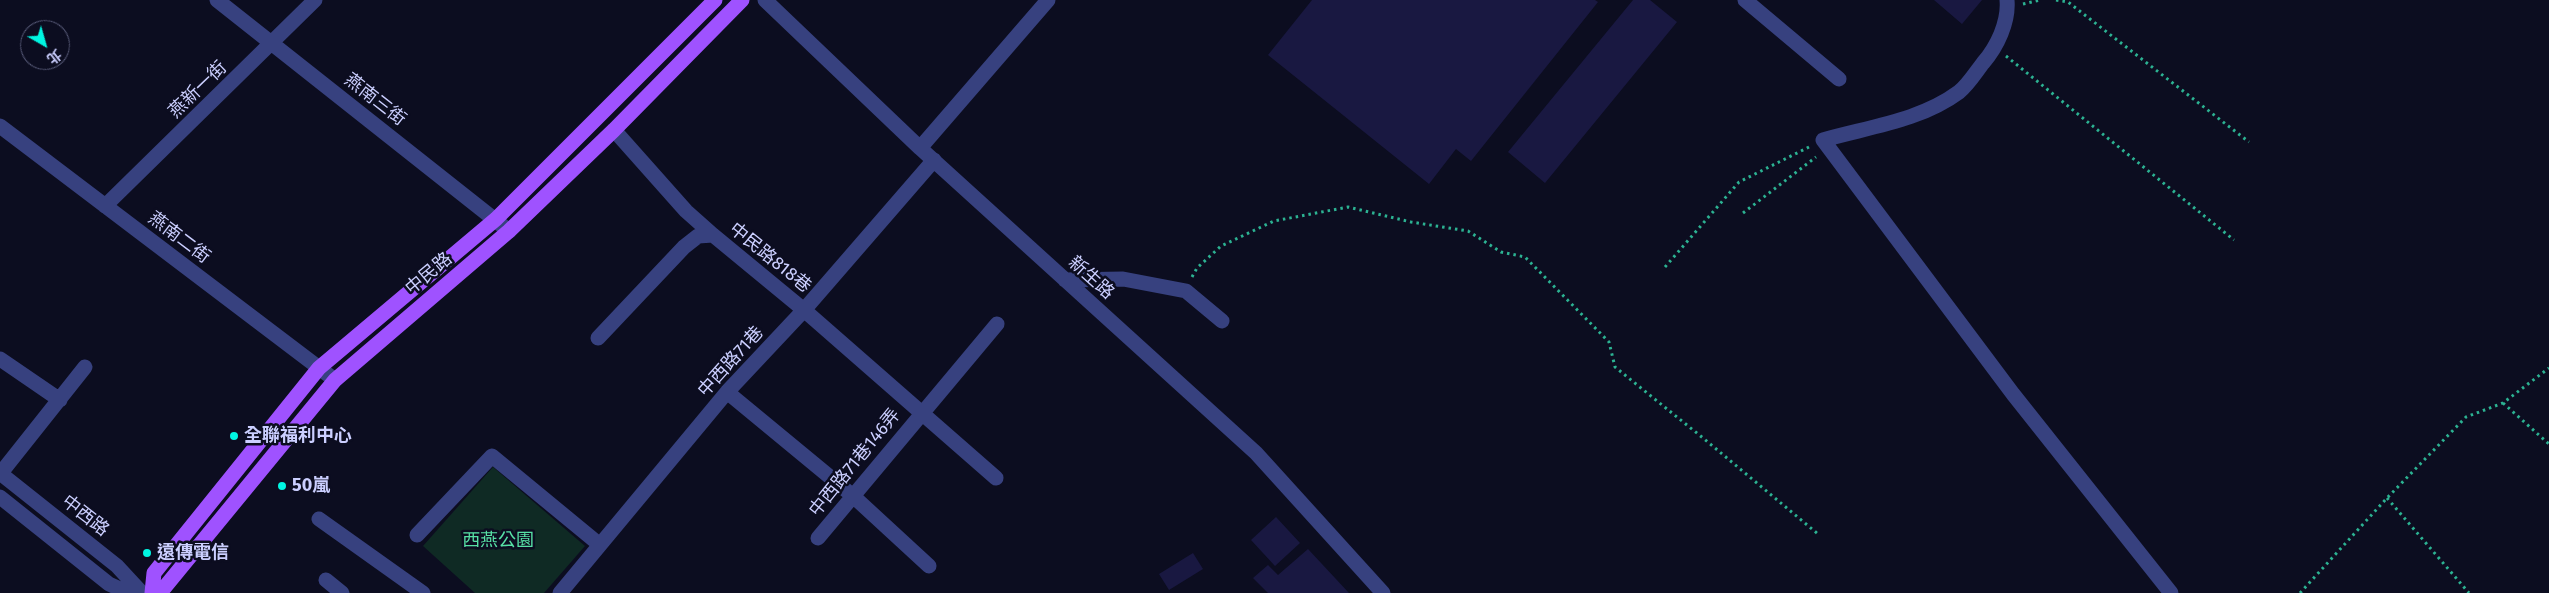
<!DOCTYPE html>
<meta charset="utf-8">
<style>
body{margin:0}
#map{position:relative;width:2549px;height:593px;overflow:hidden;background:#0c0d20;font-family:"Fira Sans","Noto Sans TC",sans-serif}
canvas{display:block}
.north{position:absolute;left:20px;top:20px;width:50px;height:50px;box-sizing:border-box;background:#0c0d20;border:1px solid #585b79;border-radius:50%;rotate:142deg;font-size:14px;font-weight:700;line-height:20px;text-align:center;color:#cbcfff}
.north::after{content:'';display:block;margin:auto;width:18px;height:22px;background:#00f6e2;clip-path:polygon(50% 0,100% 100%,50% 72%,0 100%)}
</style>
<div id="map">
<canvas width="2549" height="593"></canvas>
<div class="north">北</div>
</div>
<script>
const g = document.querySelector('canvas').getContext('2d');
g.lineJoin = 'round';
function paint(path, color) {
  g.fillStyle = color;
  g.fill(path, 'evenodd');
}
function stroke(path, color, width, dash) {
  g.strokeStyle = color;
  g.lineWidth = width;
  g.lineCap = dash ? 'butt' : 'round';
  g.setLineDash(dash || []);
  g.stroke(path);
}
function write(font, color, halo, rows, align = 'center') {
  g.font = font + ' "Fira Sans","Noto Sans TC",sans-serif';
  g.lineWidth = 5;
  g.setLineDash([]);
  g.textBaseline = 'middle';
  g.strokeStyle = halo;
  g.fillStyle = color;
  for (const [text, x, y, turn = 0] of rows) {
    g.save();
    g.translate(x, y);
    g.rotate((+turn || 0) * Math.PI / 180);
    g.textAlign = isNaN(turn) ? turn : align;
    if (halo) g.strokeText(text, 0, 0);
    g.fillText(text, 0, 0);
    g.restore();
  }
}
const green = new Path2D(`
 M493,467L585,546L544,593H475L423,546Z`);
const building = new Path2D(`
 M1312,0H1595L1598,2L1471,161L1456,149L1429,184L1268,55Z
 M1633,0H1650L1677,22L1545,183L1508,152Z
 M1934,0H1982L1962,24Z
 M1276,517L1300,543L1275,566L1251,540Z
 M1308,549L1349,593H1268L1253,578L1268,565L1278,575Z
 M1193,553L1203,569L1169,590L1159,574Z`);
const path = new Path2D(`
 M2056,0L2068,2L2249,142
 M2023,4L2040,0
 M2006,56L2234,240
 M1743,213L1816,157
 M1665,267L1739,182L1809,147
 M1192,277L1197,268L1221,246L1274,221L1348,207L1411,222L1468,231L1501,252L1525,257L1609,342L1615,367L1703,438L1818,534
 M2503,403L2549,444
 M2387,498L2469,593
 M2300,593L2387,498L2466,417L2503,403L2549,368`);
const minor = new Path2D(`
 M217,0L509,231
 M765,0L920,148L1256,453L1383,593
 M1745,0L1839,79
 M2007,0C2009,22 1997,47 1983,63C1976,72 1968,85 1959,92C1920,121 1868,127 1823,140L2013,394L2171,593
 M0,126L335,380
 M614,130L686,211L713,235L804,310L996,478
 M920,148L1048,0
 M105,206L315,0
 M1065,280L1123,279L1186,291L1222,321
 M598,338L684,247L698,236L713,235
 M0,359L60,400
 M727,392L853,496L929,566
 M0,473L117,566L142,593
 M0,474L85,367
 M0,497L109,584L129,593
 M319,519L423,593
 M417,535L492,456L600,545
 M818,538L997,324
 M326,580L342,593
 M560,593L727,392L804,310L934,160`);
const major = new Path2D(`
 M152,593L154,573L319,368L496,219L715,0
 M160,593L335,380L509,231L614,130L742,0`);
const markers = [
 [234,436,5,"#00f6e2"],
 [282,486,5,"#00f6e2"],
 [147,553,5,"#00f6e2"]
];
const streetNames = [
 ["燕新一街",198,90,-44],
 ["燕南三街",375,100,38],
 ["燕南二街",179,238,37],
 ["中民路818巷",770,258,39],
 ["中民路",429,274,-40],
 ["新生路",1091,278,42],
 ["中西路71巷",731,362,-48],
 ["中西路71巷146弄",855,463,-51],
 ["中西路",85,516,38]
];
const poiNames = [
 ["全聯福利中心",244,436],
 ["50嵐",292,486],
 ["遠傳電信",157,553]
];
const parkNames = [
 ["西燕公園",498,541]
];
paint(green, '#0f2a24');
paint(building, '#191841');
stroke(path, '#2cb292', 3, [2.5, 4]);
stroke(minor, '#37417f', 15);
stroke(major, '#9f52ff', 15);
for (const [x, y, r, color] of markers) {
  const dot = new Path2D();
  dot.arc(x, y, r, 0, 2 * Math.PI);
  g.fillStyle = color;
  g.fill(dot);
  stroke(dot, '#0c0d20', 2);
}
write('18px', '#cbcfff', '#0c0d20', streetNames);
write('bold 18px', '#cbcfff', '#0c0d20', poiNames, 'left');
write('18px', '#57e0a5', '#0c0d20', parkNames);
</script>
